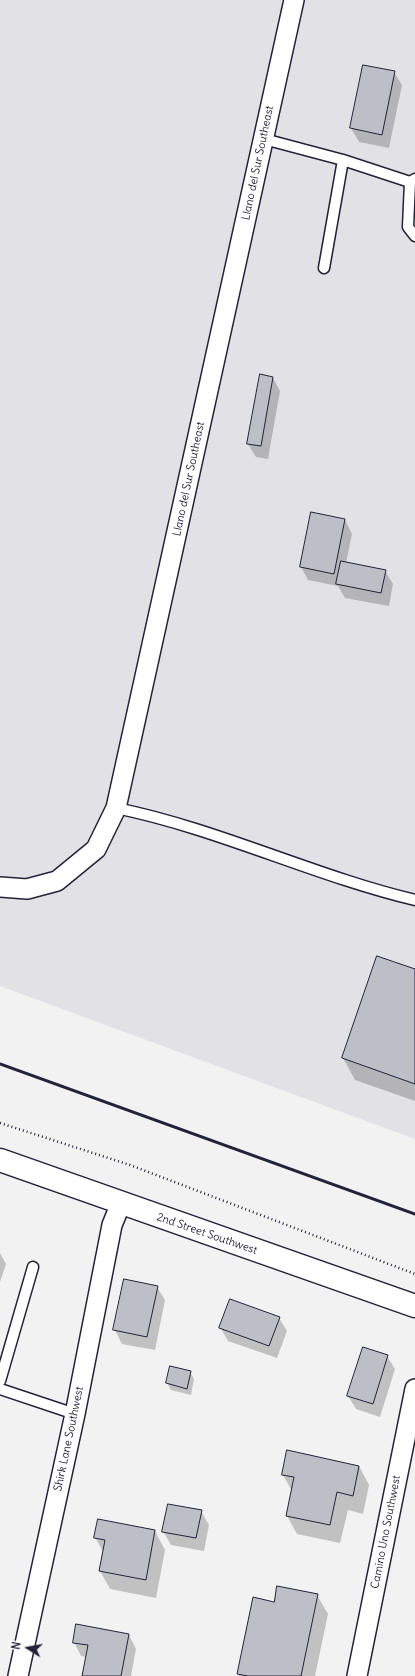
<!DOCTYPE html>
<style>
body{margin:0}
#map{position:relative;width:415px;height:1676px;overflow:hidden;background:#f2f2f3;font-family:Delius,sans-serif}
canvas{display:block}
.north{position:absolute;left:8px;top:1628px;width:40px;height:40px;-webkit-text-stroke:3px #fff;paint-order:stroke;rotate:281deg;font-size:11px;font-weight:700;line-height:16px;text-align:center;color:#22223b}
.north::after{content:'';display:block;margin:auto;width:14px;height:18px;background:#22223b;clip-path:polygon(50% 0,100% 100%,50% 72%,0 100%)}
</style>
<div id="map">
<canvas width="415" height="1676"></canvas>
<div class="north">N</div>
</div>
<script>
const g = document.querySelector('canvas').getContext('2d');
g.lineJoin = 'round';
function paint(path, color) {
  g.fillStyle = color;
  g.fill(path, 'evenodd');
}
function stroke(path, color, width, dash) {
  g.strokeStyle = color;
  g.lineWidth = width;
  g.lineCap = dash ? 'butt' : 'round';
  g.setLineDash(dash || []);
  g.stroke(path);
}
function write(font, color, halo, rows, align = 'center') {
  g.font = font + ' Delius,sans-serif';
  g.lineWidth = 3.5;
  g.setLineDash([]);
  g.textBaseline = 'middle';
  g.strokeStyle = halo;
  g.fillStyle = color;
  for (const [text, x, y, turn = 0] of rows) {
    g.save();
    g.translate(x, y);
    g.rotate((+turn || 0) * Math.PI / 180);
    g.textAlign = isNaN(turn) ? turn : align;
    if (halo) g.strokeText(text, 0, 0);
    g.fillText(text, 0, 0);
    g.restore();
  }
}
const built = new Path2D(`
 M0,0H415V1139L0,986Z`);
const shadow = new Path2D(`
 M363,66L394,72L402,85L389,148L359,142L351,128Z
 M273,378L280,391L268,459L256,457L248,444Z
 M345,520L352,534L346,563L385,571L393,584L389,606L345,598L338,586L308,580L301,567Z
 M415,970V1101L355,1080L343,1058Z
 M0,1253L6,1264L0,1282Z
 M157,1287L165,1300L155,1350L122,1344L115,1330Z
 M279,1318L287,1331L277,1358L228,1341L220,1327Z
 M387,1356L395,1369L380,1417L356,1409L348,1396Z
 M190,1372L194,1379L191,1395L171,1390L167,1383Z
 M359,1466L369,1485L363,1514L348,1510L340,1543L297,1534L287,1516L292,1491L283,1475Z
 M201,1511L209,1525L204,1551L171,1545L163,1531Z
 M98,1520L155,1531L165,1550L156,1598L110,1589L100,1571L103,1552L95,1537Z
 M317,1595L328,1614L315,1676H239L238,1674L275,1603Z
 M129,1635L136,1649L131,1676H83L86,1657L81,1656L74,1642Z`);
const building = new Path2D(`
 M363,65L395,71L382,135L350,128Z
 M260,374L273,377L261,446L247,444Z
 M311,512L345,519L334,574L300,567Z
 M341,561L386,570L381,593L336,584Z
 M377,956L415,969V1084L342,1058Z
 M124,1279L158,1286L147,1337L113,1330Z
 M230,1299L280,1317L269,1346L219,1328Z
 M363,1347L388,1355L373,1404L347,1396Z
 M170,1366L191,1371L187,1389L166,1383Z
 M287,1450L359,1466L353,1496L337,1492L330,1525L286,1516L294,1477L282,1475Z
 M168,1504L202,1510L196,1538L162,1532Z
 M98,1519L155,1530L146,1580L99,1571L105,1540L94,1538Z
 M277,1586L318,1594L301,1676H248L237,1674L253,1597L274,1602Z
 M76,1624L129,1634L121,1676H82L88,1645L73,1643Z`);
const path = new Path2D(`
 M0,1123L130,1165L415,1274`);
const service = new Path2D(`
 M264,139L343,160L410,182L415,179
 M410,182L408,227L415,236
 M324,268L343,160
 M116,808C219,829 314,876 415,900
 M0,1381L33,1267
 M0,1389L75,1414`);
const minor = new Path2D(`
 M0,887L27,889L57,881L96,849L116,808L294,0
 M18,1676L75,1414L112,1225L121,1203
 M357,1676L415,1389`);
const tertiary = new Path2D(`
 M0,1160L415,1306`);
const rail = new Path2D(`
 M0,1064L415,1214`);
const streetNames = [
 ["Llano del Sur Southeast",258,163,-78],
 ["Llano del Sur Southeast",189,479,-78],
 ["2nd Street Southwest",207,1234,19],
 ["Shirk Lane Southwest",69,1439,-78],
 ["Camino Uno Southwest",386,1532,-79]
];
paint(built, '#e2e2e6');
paint(shadow, '#0003');
paint(building, '#bebec6');
stroke(building, '#22223b', 1);
stroke(service, '#22223b', 13);
stroke(minor, '#22223b', 22);
stroke(tertiary, '#22223b', 25);
stroke(path, '#22223b', 2.5, [1, 3]);
stroke(service, '#fff', 10);
stroke(minor, '#fff', 19);
stroke(tertiary, '#fff', 22);
stroke(rail, '#22223b', 3);
write('11px', '#22223b', '#fff', streetNames);
</script>
